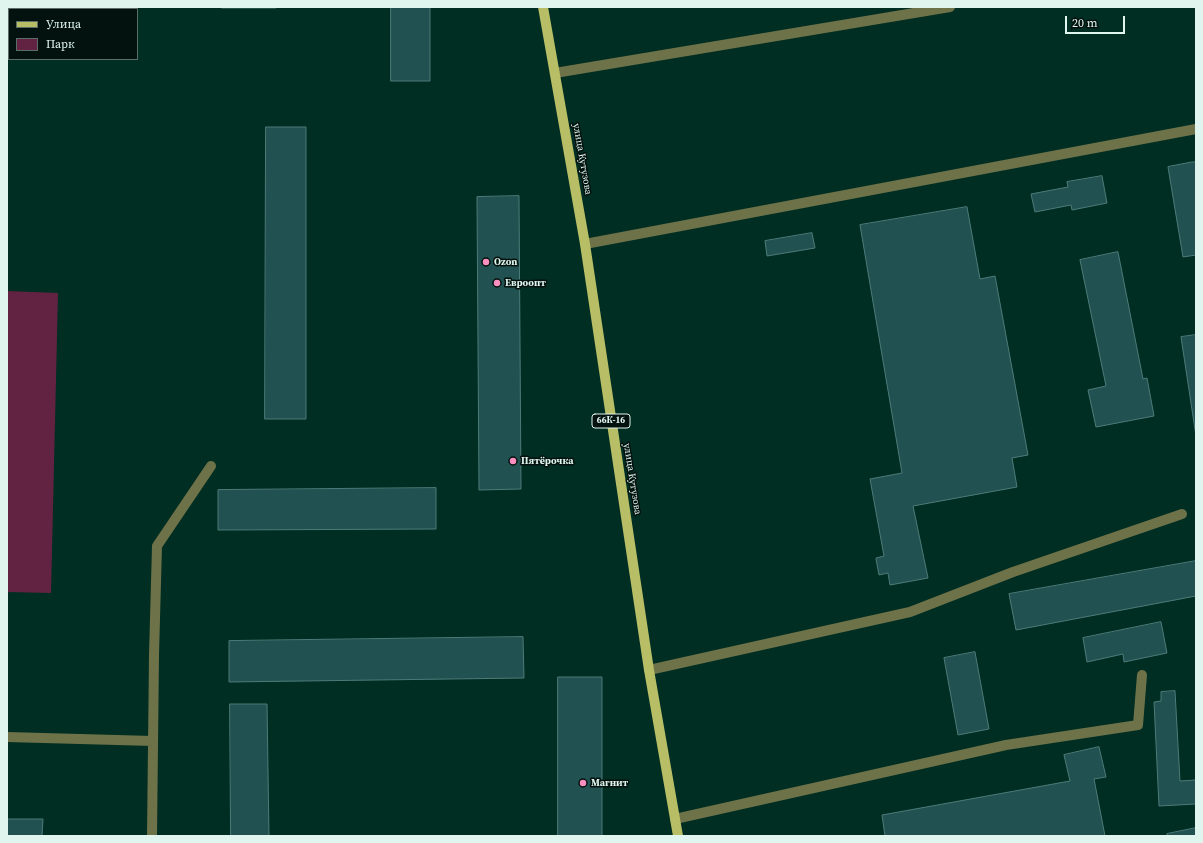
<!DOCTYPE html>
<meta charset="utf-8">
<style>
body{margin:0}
#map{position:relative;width:1203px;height:843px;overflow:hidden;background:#012e23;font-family:"Source Serif 4",serif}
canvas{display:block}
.frame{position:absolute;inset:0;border:8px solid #dff5ed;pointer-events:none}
.legend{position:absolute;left:8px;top:8px;width:130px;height:52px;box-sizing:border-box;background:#03120e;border:1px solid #5b6d67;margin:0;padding:5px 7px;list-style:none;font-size:12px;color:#dff5ed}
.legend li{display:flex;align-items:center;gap:8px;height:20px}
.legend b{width:20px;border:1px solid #5b6d67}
.scale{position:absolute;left:1065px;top:16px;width:60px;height:18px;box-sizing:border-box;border:2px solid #dff5ed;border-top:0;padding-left:5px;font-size:12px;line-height:14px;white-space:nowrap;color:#dff5ed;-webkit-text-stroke:3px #03120e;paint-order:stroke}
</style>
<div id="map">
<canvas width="1203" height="843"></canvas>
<div class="frame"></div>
<ul class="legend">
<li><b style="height:5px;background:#b7be66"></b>Улица</li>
<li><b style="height:11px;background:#622342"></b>Парк</li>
</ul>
<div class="scale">20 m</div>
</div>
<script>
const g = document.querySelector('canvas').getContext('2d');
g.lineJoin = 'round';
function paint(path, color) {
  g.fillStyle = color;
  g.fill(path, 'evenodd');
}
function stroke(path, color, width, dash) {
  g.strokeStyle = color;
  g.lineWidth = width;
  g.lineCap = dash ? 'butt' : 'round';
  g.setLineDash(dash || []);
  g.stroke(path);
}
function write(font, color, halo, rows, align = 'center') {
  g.font = font + ' "Source Serif 4",serif';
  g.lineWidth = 3;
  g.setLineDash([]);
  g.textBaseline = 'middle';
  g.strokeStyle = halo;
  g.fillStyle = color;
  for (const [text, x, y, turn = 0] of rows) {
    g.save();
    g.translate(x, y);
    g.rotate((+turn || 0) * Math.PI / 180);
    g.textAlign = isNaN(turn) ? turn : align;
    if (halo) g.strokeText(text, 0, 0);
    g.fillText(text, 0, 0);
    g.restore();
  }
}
const green = new Path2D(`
 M7,291L58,293L51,593L7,592Z`);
const building = new Path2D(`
 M222,7H276V8H222Z
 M391,7H430V81H391Z
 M266,127H306V419H265Z
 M1192,162H1196V255L1183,257L1168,167Z
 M1102,176L1107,203L1072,210L1071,205L1035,212L1031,194L1068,187L1067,182Z
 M519,196L521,489L479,490L477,197Z
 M967,207L980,279L995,276L1028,455L1012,458L1017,487L913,506L928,578L890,585L888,573L879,575L876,559V558L884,556L870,479L902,473L860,225Z
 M812,233L815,248L767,256L765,241Z
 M1118,252L1143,379L1147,378L1154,416L1096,427L1088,390L1106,386L1080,260Z
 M1196,335V436L1181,337Z
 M436,488V529L218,530V490Z
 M1196,561V596L1016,630L1009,594Z
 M1161,622L1167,653L1124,662L1123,654L1087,662L1083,638Z
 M523,637L524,678L229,682V641Z
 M975,652L989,729L958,735L944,658Z
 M558,677H602V836H558Z
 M1175,691L1180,781L1196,780V804L1159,806L1154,702L1161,701V692Z
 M230,704H267L269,836H231Z
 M1099,747L1106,777L1094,779L1105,836H885L882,815L1070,781L1064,755Z
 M7,819H43L42,836H7Z
 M1196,828V836H1167V834Z`);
const minor = new Path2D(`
 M555,73L950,7
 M585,244L1196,129
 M649,670L910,612L1013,572L1182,514
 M7,737L153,741
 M675,819L1006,745L1138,725L1142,675
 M152,836L154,655L157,546L211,466`);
const major = new Path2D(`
 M543,7L585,244L649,670L678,836`);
const markers = [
 [486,262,4,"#fd8ec0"],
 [497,283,4,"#fd8ec0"],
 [513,461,4,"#fd8ec0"],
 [583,783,4,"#fd8ec0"]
];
const shields = [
 [611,421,38]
];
const shieldNames = [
 ["66К-16",611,421]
];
const streetNames = [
 ["улица Кутузова",582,159,80],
 ["улица Кутузова",632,479,81]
];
const poiNames = [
 ["Ozon",494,262],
 ["Евроопт",505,283],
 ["Пятёрочка",521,461],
 ["Магнит",591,783]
];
paint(green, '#622342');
paint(building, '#215251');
stroke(building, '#4d7b79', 1);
stroke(minor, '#6e7249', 10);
stroke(major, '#b7be66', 10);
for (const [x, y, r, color] of markers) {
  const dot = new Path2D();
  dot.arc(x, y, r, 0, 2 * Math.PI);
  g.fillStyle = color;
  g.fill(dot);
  stroke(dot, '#03120e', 1.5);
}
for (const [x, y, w] of shields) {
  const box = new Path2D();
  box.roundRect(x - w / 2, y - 7, w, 14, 3);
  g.fillStyle = '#03120e';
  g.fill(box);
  stroke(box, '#dff5ed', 1);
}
write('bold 9px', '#dff5ed', null, shieldNames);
write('10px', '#dff5ed', '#03120e', streetNames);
write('bold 10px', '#dff5ed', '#03120e', poiNames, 'left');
</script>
